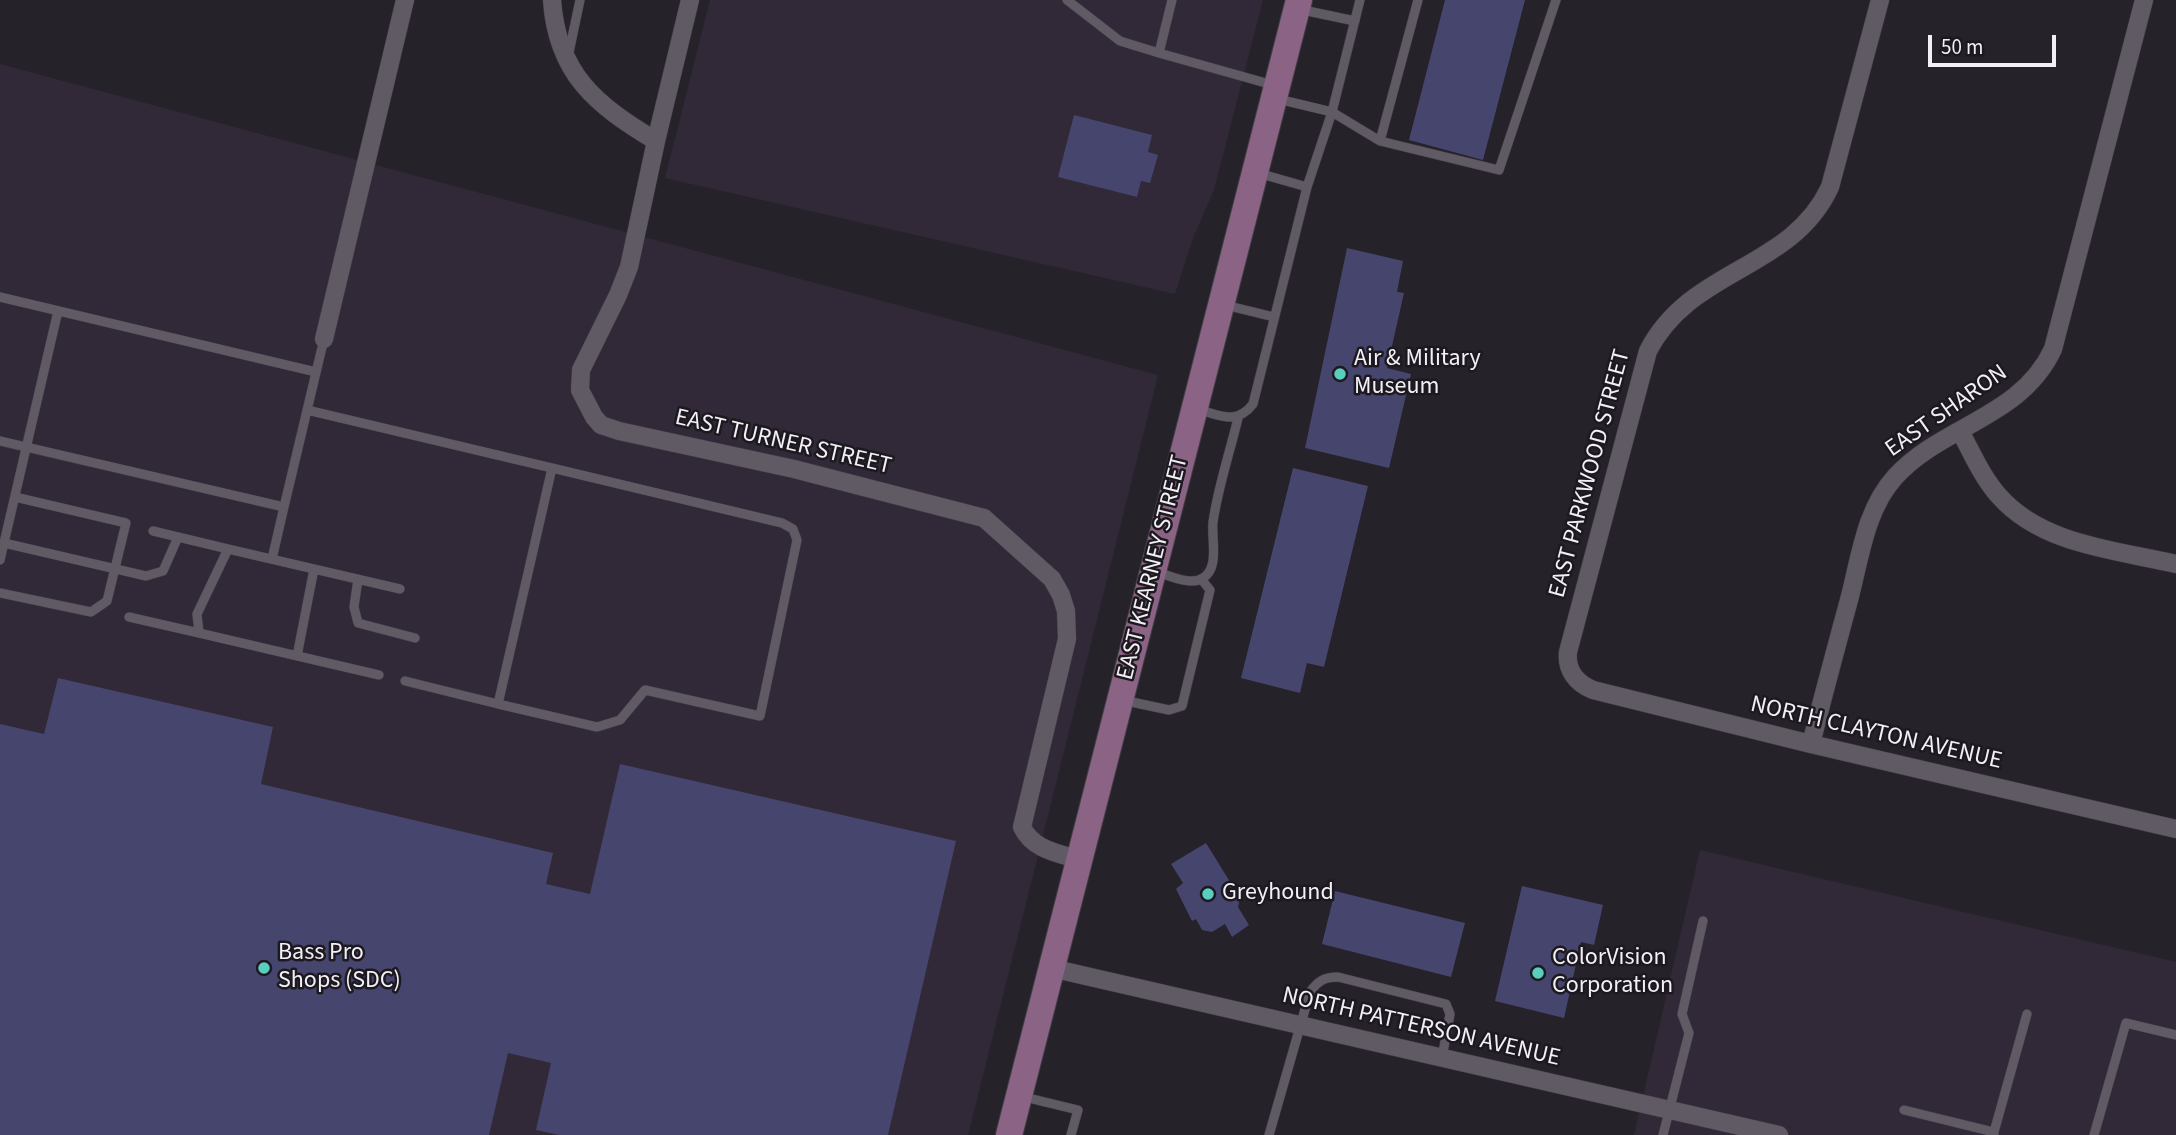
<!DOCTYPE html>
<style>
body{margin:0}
#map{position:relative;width:2176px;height:1135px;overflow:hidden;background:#26222a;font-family:"Source Sans 3",sans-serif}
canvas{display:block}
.scale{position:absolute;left:1928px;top:35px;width:128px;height:32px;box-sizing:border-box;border:4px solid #f3f0f5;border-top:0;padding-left:9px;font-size:21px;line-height:24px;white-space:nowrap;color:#f3f0f5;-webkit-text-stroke:5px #1d1920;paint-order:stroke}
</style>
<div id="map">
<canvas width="2176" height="1135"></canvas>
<div class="scale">50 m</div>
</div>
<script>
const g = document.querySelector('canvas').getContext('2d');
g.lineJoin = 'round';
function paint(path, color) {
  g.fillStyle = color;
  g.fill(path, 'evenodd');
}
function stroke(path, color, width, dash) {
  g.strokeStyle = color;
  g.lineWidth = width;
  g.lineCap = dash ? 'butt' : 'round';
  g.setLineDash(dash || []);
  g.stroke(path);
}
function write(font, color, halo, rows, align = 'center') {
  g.font = font + ' "Source Sans 3",sans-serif';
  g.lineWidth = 5;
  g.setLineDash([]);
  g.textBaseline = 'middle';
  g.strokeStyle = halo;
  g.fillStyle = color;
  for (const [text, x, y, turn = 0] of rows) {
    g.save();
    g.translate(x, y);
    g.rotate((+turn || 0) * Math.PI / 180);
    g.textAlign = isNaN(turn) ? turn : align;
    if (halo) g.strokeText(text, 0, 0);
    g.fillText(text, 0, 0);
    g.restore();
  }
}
const built = new Path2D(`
 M710,0H1263L1214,190L1193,238L1175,294L665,178Z
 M0,64L1158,375L968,1135H0Z
 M1700,850L2176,962V1135H1634Z`);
const building = new Path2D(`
 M1445,0H1525L1483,160L1409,140Z
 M1074,115L1152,135L1148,152L1158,155L1150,183L1141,181L1137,197L1058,177Z
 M1347,248L1403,261L1397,292L1404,293L1387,368L1411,374L1389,468L1305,448Z
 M1293,468L1368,486L1324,667L1307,663L1300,693L1241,678Z
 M58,678L273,727L261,784L553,853L546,884L590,894L620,764L956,841L888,1135H559L536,1130L551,1063L508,1053L489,1135H0V724L44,734Z
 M1206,843L1240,898L1238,907L1249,925L1232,937L1225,924L1212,932L1202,930L1196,919L1192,921L1176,889L1183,883L1171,864Z
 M1522,886L1603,905L1594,945L1581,942L1564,1018L1495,1001Z
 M1335,891L1465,923L1451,977L1322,944Z`);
const service = new Path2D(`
 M1067,0L1120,41L1159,53
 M1172,0L1159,53L1273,85
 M1298,9L1355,21
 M568,57L580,0
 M1278,99L1332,112L1380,141L1418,0
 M1380,141L1499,170L1556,0
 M1258,173L1307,187
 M0,297L316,372
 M1225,305L1274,317
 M1197,409C1219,415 1236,426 1253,404L1307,187L1332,112L1360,0
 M307,410L552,468L498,704L597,727L620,720L645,690L760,716L797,540L793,529L782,523L552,468
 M0,441L284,507L324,339
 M153,531L228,549
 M4,543L146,576L163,571L178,537
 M272,559L284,507
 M0,560L58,311
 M314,569L400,589
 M1157,572C1170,576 1191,586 1203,578C1220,568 1211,538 1213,522C1218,487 1230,452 1238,418
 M358,579L354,607L358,623L415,638
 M0,593L91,612L107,601L126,523L15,497
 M129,617L199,633
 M297,656L314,569L228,549L197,614L199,633L379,675
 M405,681L498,704
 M1122,700L1169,710L1182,706L1210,590L1202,580
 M1020,1096L1078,1110L1071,1135
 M1904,1110L1994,1132V1135
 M1994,1132L2027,1014
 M1269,1135L1310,992C1318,981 1324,977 1338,977L1446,1004L1450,1014L1442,1058
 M1663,1135L1689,1033L1682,1014L1703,921
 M2094,1135L2126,1023L2176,1035`);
const minor = new Path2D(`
 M552,0C557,74 596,105 656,141
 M690,0L656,141L629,267L618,295L581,370L580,390L594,417L601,425L619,431L794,469L984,518L1052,579L1061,595L1066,611L1067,639L1022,827C1033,850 1058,853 1080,860
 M1880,0L1830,187C1791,271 1691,267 1648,351L1568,652C1566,670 1576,683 1593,690L1811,744L2176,829
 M324,339L405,0
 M1960,431C1972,453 1982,477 1999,496C2042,545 2116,550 2176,564
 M1811,744C1823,696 1836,648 1849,600C1860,559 1865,510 1895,477C1942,425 2021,418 2053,349L2144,0
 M1051,968L1779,1135`);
const primary = new Path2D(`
 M1009,1135L1299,0`);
const markers = [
 [1340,374,7,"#59cebe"],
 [1208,894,7,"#59cebe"],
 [264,968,7,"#59cebe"],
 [1538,973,7,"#59cebe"]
];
const poiNames = [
 ["Air & Military",1354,360],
 ["Museum",1354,388],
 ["Greyhound",1222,894],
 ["Bass Pro",278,954],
 ["Shops (SDC)",278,982],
 ["ColorVision",1552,959],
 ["Corporation",1552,987]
];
const streetNames = [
 ["EAST SHARON",1947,412,-35],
 ["EAST TURNER STREET",783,443,13],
 ["EAST PARKWOOD STREET",1591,474,-75],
 ["EAST KEARNEY STREET",1154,568,-76],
 ["NORTH CLAYTON AVENUE",1876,734,13],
 ["NORTH PATTERSON AVENUE",1421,1028,13]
];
paint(built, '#312937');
paint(building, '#46456d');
stroke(service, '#413d45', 10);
stroke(minor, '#413d45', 19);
stroke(primary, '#413d45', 28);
stroke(service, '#5f5a63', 9);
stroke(minor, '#5f5a63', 18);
stroke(primary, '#8b6384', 26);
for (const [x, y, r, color] of markers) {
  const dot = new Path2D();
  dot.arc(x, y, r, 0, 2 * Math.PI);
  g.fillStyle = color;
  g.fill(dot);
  stroke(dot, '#1d1920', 2.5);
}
write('24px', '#f3f0f5', '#1d1920', poiNames, 'left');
write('24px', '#f3f0f5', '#1d1920', streetNames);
</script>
